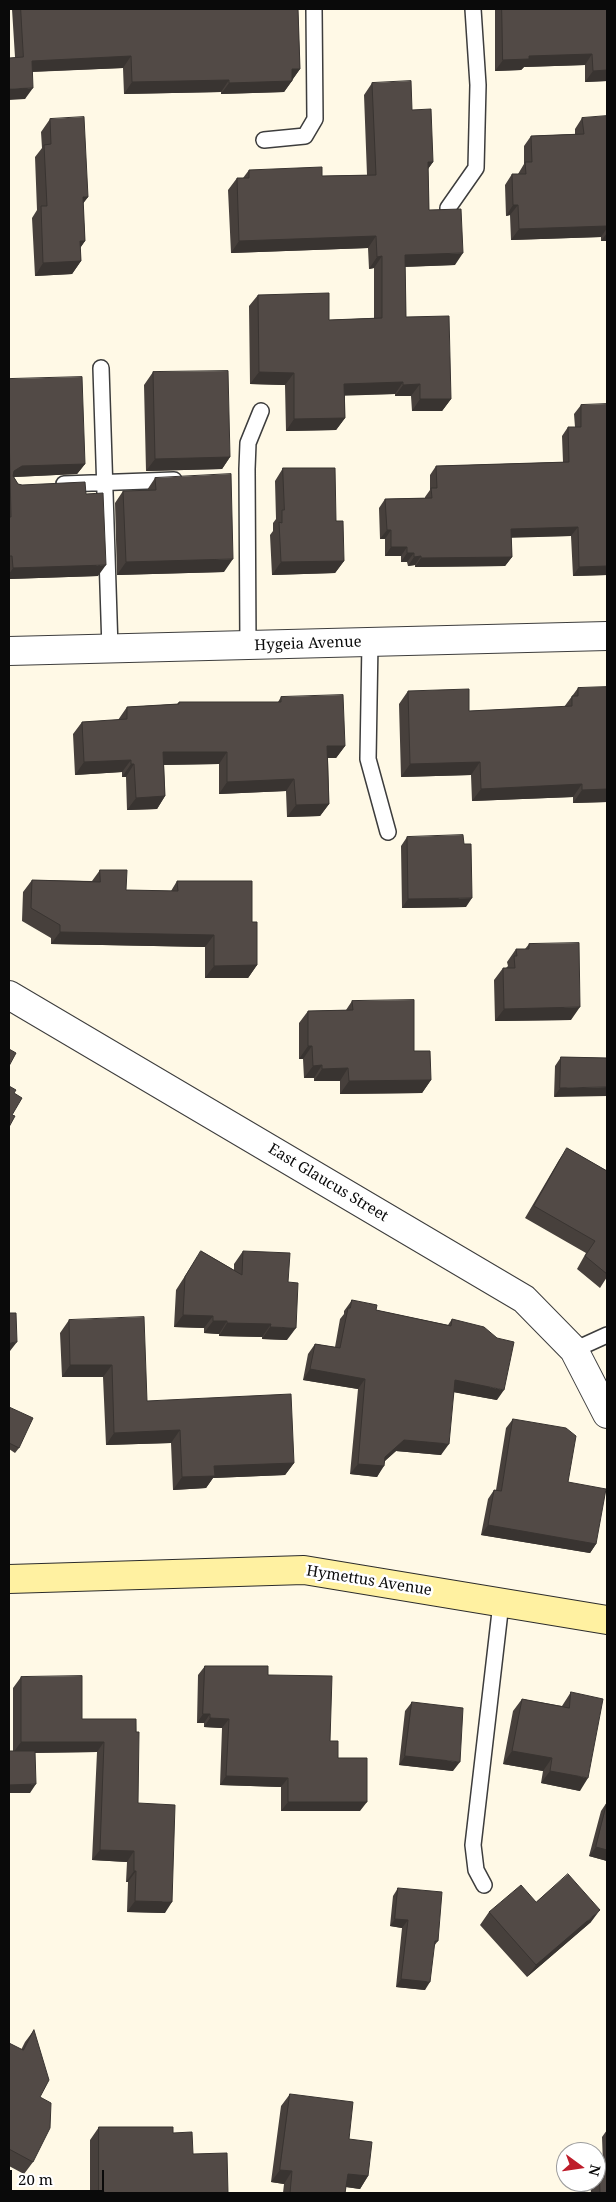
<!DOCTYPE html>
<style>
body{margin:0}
#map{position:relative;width:616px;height:2202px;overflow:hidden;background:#fff9e6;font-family:"Noto Serif",serif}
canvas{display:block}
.frame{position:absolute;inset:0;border:10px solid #0a0a0a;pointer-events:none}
.north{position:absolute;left:556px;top:2142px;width:50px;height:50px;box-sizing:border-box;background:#fff;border:1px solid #9d9d9d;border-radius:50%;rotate:104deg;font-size:14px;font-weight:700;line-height:20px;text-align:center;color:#0a0a0a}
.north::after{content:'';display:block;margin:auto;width:18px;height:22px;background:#be1d2b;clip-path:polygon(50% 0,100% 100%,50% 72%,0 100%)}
.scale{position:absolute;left:10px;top:2170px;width:94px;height:22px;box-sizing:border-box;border:2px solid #0a0a0a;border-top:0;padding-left:6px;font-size:15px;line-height:18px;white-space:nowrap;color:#0a0a0a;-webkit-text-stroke:4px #fff;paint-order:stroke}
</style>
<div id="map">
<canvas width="616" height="2202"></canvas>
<div class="frame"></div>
<div class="north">N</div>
<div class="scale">20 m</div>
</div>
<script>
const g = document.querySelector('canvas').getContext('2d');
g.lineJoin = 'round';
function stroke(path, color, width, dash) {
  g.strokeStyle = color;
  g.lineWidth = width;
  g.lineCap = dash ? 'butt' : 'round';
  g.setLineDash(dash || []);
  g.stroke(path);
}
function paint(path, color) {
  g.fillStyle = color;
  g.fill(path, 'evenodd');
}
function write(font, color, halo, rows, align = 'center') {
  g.font = font + ' "Noto Serif",serif';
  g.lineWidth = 5;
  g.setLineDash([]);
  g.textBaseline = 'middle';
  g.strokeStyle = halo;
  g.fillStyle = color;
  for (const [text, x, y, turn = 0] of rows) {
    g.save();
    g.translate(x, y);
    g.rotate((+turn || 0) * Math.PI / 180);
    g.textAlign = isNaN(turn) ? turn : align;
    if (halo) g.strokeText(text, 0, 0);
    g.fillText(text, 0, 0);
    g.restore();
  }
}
const lane = new Path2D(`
 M264,140L305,136L315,119L314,9
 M448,208L476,168L478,85L473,9
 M101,368L110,649
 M64,484L174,480
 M370,642L368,759L388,832
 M248,646L247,469L248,443L261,411
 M574,1350L607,1335
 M484,1885L476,1870L473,1845L501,1603`);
const street = new Path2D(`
 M9,651L607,636
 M9,995L524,1299L574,1350L607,1414`);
const secondary = new Path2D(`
 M9,1579L304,1570L607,1620`);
const wall = new Path2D(`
 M12,9H298L300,69L284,92L221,94V92L124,94L123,68L32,72L25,99L15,57Z
 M495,9H607V81L585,82V65L524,67L521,70L495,71Z
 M372,83L412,110L433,162L428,169L429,210L455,265L405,267L406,317L451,399L442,411H412L411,396H395V394L345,395V418L336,430L286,431L285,385L250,384L249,306L258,295L329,320L374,318V268L369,269L368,248L231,253L228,190L237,178H243L249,170L322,176L367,175L364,95Z
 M607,116V241H601V237L511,240L510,215L506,216L505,185L512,174H518L524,164V146L531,136L575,134V129L582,118Z
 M50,119L88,197L83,203L85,241L80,248L81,261L72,274L35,276L32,218L37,210L35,157L42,148L41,132Z
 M153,372L230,457L222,469L146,471L144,385Z
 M9,379L85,464L77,474L14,477L18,484L22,485L86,494L98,576L9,579Z
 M581,405L607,575L573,576L571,536L511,537L512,557L505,566L415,567V565L408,566L407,562H401V556H385V539H380L379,508L385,499L425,498V497L430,490V475L436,466L563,462L562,436L568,427H575L574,414Z
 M283,468L336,521L344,561L335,573L272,575L270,535L273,531V523L276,519L275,481Z
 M155,478L224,572L117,575L115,503L123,491L147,490Z
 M607,687V802L573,803V797L472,801L471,775L401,777L399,704L408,691L469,711L564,707L578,688Z
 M281,697L345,746L336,758H328L329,804L320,816L287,817L286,791L219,794V764L164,765L165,796L157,809L127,810L126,777H122V772L75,775L73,734L82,722L118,720L127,707L177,704L179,702H278Z
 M407,837L466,907L402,908L401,846Z
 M100,870L126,890L171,891L177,881L252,922L257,965L248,978H205V947L51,944V938L22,921L23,892L32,880L92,881Z
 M529,944L571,1020L495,1021L494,980L503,968H506L508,966L507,962L516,949H525Z
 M352,1001L414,1051L431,1080L422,1093L340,1094V1081H314V1078H304L303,1059H299V1023L308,1011L346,1010Z
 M561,1057L607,1058L554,1097L555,1066Z
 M567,1148L607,1171V1277L600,1288L577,1269L586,1253L525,1218L559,1160Z
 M201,1251L234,1270V1264L243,1251L287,1340L262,1339V1337L219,1336V1334L204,1333V1328L174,1327L176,1290Z
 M352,1300L376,1310L448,1325L452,1319L497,1400L454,1392L441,1455L396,1451L385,1461L377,1477L350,1474L358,1389L303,1380L308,1354L315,1344L335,1347L340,1319L344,1314V1311Z
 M69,1320L147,1401L294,1463L285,1475L213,1478L206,1488L173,1490L171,1443L106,1445L103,1377H62L60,1333Z
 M9,1407L19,1448L15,1453L9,1449Z
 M513,1419L596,1544L590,1553L481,1535L488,1499L494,1490H496L506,1428Z
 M205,1666L268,1675L330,1741L360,1811H281V1787L220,1785L222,1728L204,1727V1723H197L198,1675Z
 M21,1677L82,1719H136L138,1803L165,1913L127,1912L128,1882H126L127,1862L92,1860L97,1752L35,1753L30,1793H9V1751H13V1688Z
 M571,1692L580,1791L541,1783L543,1771L503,1764L513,1711L522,1699L562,1706Z
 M412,1702L453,1771L399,1765L405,1711Z
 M607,1802V1861L589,1856L601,1811Z
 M398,1888L438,1941L434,1946L425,1990L396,1987L402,1928L390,1926L393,1896Z
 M536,1902L591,1922L527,1977L480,1925L489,1912Z
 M34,2030L40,2097L33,2162L24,2174L9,2166V2043L21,2050L25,2042Z
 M290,2094L349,2139L368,2176L360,2189L346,2187L345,2193H283L284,2184L271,2182L281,2106Z
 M99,2127L173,2133L228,2193H90V2140Z
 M607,2130V2193H591L590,2182H596V2168L599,2164H603L602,2137Z`);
const shadedWall = new Path2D(`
 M592,54L585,65L524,67L521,70L495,71L503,60L529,56Z
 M131,56L123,68L24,72L32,61Z
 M292,69H300L292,80Z
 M607,70V81L585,82L593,71Z
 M229,80L221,92L124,94L132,82Z
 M292,81L284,92L221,94L229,83Z
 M33,88L25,99L9,100V89Z
 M428,162H433L425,173Z
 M83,197H88L79,209Z
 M513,205H518L510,215L506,216Z
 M607,226V228L601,237L511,240L519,229Z
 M607,233V241H601Z
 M376,236L368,248L231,253L239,241Z
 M80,241H85L76,254Z
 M463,253L455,265L397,267L405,255Z
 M382,256L374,268L369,269L377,257Z
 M81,261L72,274L35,276L43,263Z
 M259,372L294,373L285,385L250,384Z
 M403,382L395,394L336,396L344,384Z
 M420,384L411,396H395L403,385Z
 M420,399H451L442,411H412Z
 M345,418L336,430L286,431L294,419Z
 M230,457L222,469L146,471L155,459Z
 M85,464L77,474L14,477L10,479L14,471L22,466Z
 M578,527L571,536L505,538L511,529Z
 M387,530H391L385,539H380Z
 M391,547H407L401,556H385Z
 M407,553H414L407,562H401Z
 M421,556L415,565L408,566L414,557Z
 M512,557L505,566L415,567L421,558Z
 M233,559L224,572L117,575L126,562Z
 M344,561L335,573L272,575L281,562Z
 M106,565L98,576L9,579V574L13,568Z
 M607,566V575L573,576L579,567Z
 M327,746H345L336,758H319Z
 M163,752H227L219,764L154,765Z
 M131,760L122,772L75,775L84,762Z
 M480,762L471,775L401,777L410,764Z
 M131,764H134L126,777H122Z
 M294,779L286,791L219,794L227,782Z
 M582,784L573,797L472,801L481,789Z
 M607,789V802L573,803L582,790Z
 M165,796L157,809L127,810L136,798Z
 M329,804L320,816L287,817L296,805Z
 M472,898L466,907L402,908L408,899Z
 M60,932L214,935L205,947L51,944Z
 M257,965L248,978H205L214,966Z
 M580,1007L571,1020L495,1021L504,1009Z
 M308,1046H312L303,1059H299Z
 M322,1065L314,1078H304L313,1066Z
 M348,1068L340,1081H314L322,1069Z
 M431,1080L422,1093L340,1094L349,1081Z
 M607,1087V1096L554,1097L560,1088Z
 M183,1315L213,1316L204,1328L174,1327Z
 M213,1321H227L219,1334L204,1333Z
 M227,1323L271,1324L262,1337L219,1336Z
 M270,1327L296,1328L287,1340L262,1339Z
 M17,1342L10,1351H9V1343Z
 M70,1365H112L103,1377H62Z
 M310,1369L365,1379L358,1389L303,1380Z
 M455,1380L504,1390L497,1400L447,1391Z
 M180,1430L171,1443L106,1445L114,1433Z
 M404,1440L449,1444L441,1455L396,1451L379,1466H384L377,1477L350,1474L358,1464L385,1457Z
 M294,1463L285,1475L213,1478L206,1488L173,1490L182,1477L214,1466Z
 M488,1525L596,1544L590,1553L481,1535Z
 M203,1714H210L204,1723H197Z
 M210,1718L229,1719L222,1728L204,1727Z
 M21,1742H104L97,1752L13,1753Z
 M512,1751L552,1758L543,1771L503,1764Z
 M405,1756L460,1762L453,1771L399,1765Z
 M550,1771L588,1778L580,1791L541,1783Z
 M226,1776L288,1778L281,1787L220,1785Z
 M36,1784L30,1793H9V1785Z
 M288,1802H367L360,1811H281Z
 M596,1847L607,1850V1861L589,1856Z
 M100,1850L134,1851L127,1862L92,1860Z
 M134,1871H136L128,1882H126Z
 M135,1901L172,1902L165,1913L127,1912Z
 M600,1910L591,1922L527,1977L536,1965Z
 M395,1919L408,1920L402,1928L390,1926Z
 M401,1979L430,1982L425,1990L396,1987Z
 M280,2170L292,2171L284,2184L271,2182Z
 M348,2174L368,2176L360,2189L339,2186Z`);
const building = new Path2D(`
 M21,9H298L300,69H292V81L229,83V80L132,82L131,56L32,61L33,88L9,89V58L23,57Z
 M502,9H607V70L593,71L592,54L529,56V59L503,60Z
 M411,81L412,110L431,109L433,162H428L429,210L461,209L463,253L405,255L406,317L449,316L451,399H420V384L403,385V382L344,384L345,418L294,419V373L259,372L258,295L329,293V320L382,318V256L377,257L376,236L239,241L237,178H249V170L322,167V176L376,175L372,83Z
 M607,116V226L519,229L518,205H513L512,174H526L525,162H532L531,136L584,134L582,118Z
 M84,117L88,197H83L85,241H80L81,261L43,263L41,206H47L44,145L51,144L50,119Z
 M228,371L230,457L155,459L153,372Z
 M82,377L85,464L22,466L14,471L13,476L18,484L22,485L85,482L86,494L103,493L106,565L13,568L12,556H9V517H11L9,431V379Z
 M607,404V566L579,567L578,527L511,529L512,557L421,558V556L414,557V553H407V547H391V530H387L385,499L432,498L431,488H437L436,466L569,462L568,427H581V405Z
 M283,468H335L336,521H343L344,561L281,562L279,522L282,523V510H284Z
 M231,474L233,559L126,562L123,491L156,490L155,478Z
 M607,687V789L582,790V784L481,789L480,762L410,764L408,691L469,689V711L572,706V696H578V688Z
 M343,695L345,746H327L329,804L296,805L294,779L227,782V752H163L165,796L136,798L134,764H131V760L84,762L82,722L127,719V707L179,704V702H281V697Z
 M463,835L464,844H471L472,898L408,899L407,837Z
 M100,870H127L126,890L178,891L177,881H252V922H257V965L214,966V935L60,932V925L31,908L32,880L100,882Z
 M579,943L580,1007L504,1009L503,968H515L514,956H517L516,949H529V944Z
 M414,1000V1051H430L431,1080L349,1081L348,1068L322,1069V1065L313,1066L312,1046H308V1011L353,1010L352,1001Z
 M9,1049L16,1053L9,1066Z
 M561,1057L607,1058V1087L560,1088Z
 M9,1086L16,1090L14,1093L22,1098L12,1115L15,1116L9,1127Z
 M567,1148L607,1171V1274L585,1256L595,1241L534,1206Z
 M201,1251L242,1275L243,1251L290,1253L288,1282L298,1283L296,1328L270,1327L271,1324L227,1323V1321H213V1316L183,1315L185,1277Z
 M352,1300L377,1305L376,1310L451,1326L452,1319L484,1327L497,1338L514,1342L504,1390L455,1380L449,1444L404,1440L385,1457L384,1466L358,1464L365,1379L310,1369L315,1344L340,1348L348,1308H350Z
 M9,1313H16L17,1342L9,1343Z
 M144,1317L147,1401L291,1394L294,1463L214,1466L215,1476L182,1477L180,1430L114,1433L112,1365H70L69,1320Z
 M9,1407L33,1418L19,1448L9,1443Z
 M513,1419L566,1428L576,1436L568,1482L606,1489L596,1544L488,1525L494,1490L501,1491Z
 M205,1666H268V1675L332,1676L330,1741H338V1758H367V1802H288V1778L226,1776L229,1719L210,1718V1714H203Z
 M82,1676V1719H136V1732H139L138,1803L175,1805L172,1902L135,1901L136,1871H134V1851L100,1850L104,1742H21V1677Z
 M571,1692L603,1699L588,1778L550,1771L552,1758L512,1751L522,1699L569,1708Z
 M412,1702L463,1708L460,1762L405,1756Z
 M9,1751H35L36,1784L9,1785Z
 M607,1802V1850L596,1847Z
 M568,1874L600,1910L536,1965L489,1912L521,1885L536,1902Z
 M398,1888L442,1892L438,1941H435L430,1982L401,1979L408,1920L395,1919Z
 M34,2030L49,2080L40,2097L51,2103L50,2128L33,2162L9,2149V2043L23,2050Z
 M290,2094L353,2102L349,2139L372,2142L368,2176L348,2174L345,2193H290L292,2171L280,2170Z
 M99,2127H173V2133L192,2132L193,2154L227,2153L228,2193H105V2192H99Z
 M607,2163V2193H600L599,2164Z`);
const streetNames = [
 ["Hygeia Avenue",308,644,-2],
 ["East Glaucus Street",328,1183,31],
 ["Hymettus Avenue",369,1581,9]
];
stroke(lane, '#3d3d3d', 18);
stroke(street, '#3d3d3d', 30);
stroke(secondary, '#2c2c2c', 30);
stroke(lane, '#fff', 15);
stroke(street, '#fff', 28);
stroke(secondary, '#fff1a1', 28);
paint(wall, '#47403c');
paint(shadedWall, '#393431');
paint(building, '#524a46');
stroke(building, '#393431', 1);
write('15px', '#0a0a0a', '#fff', streetNames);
</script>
